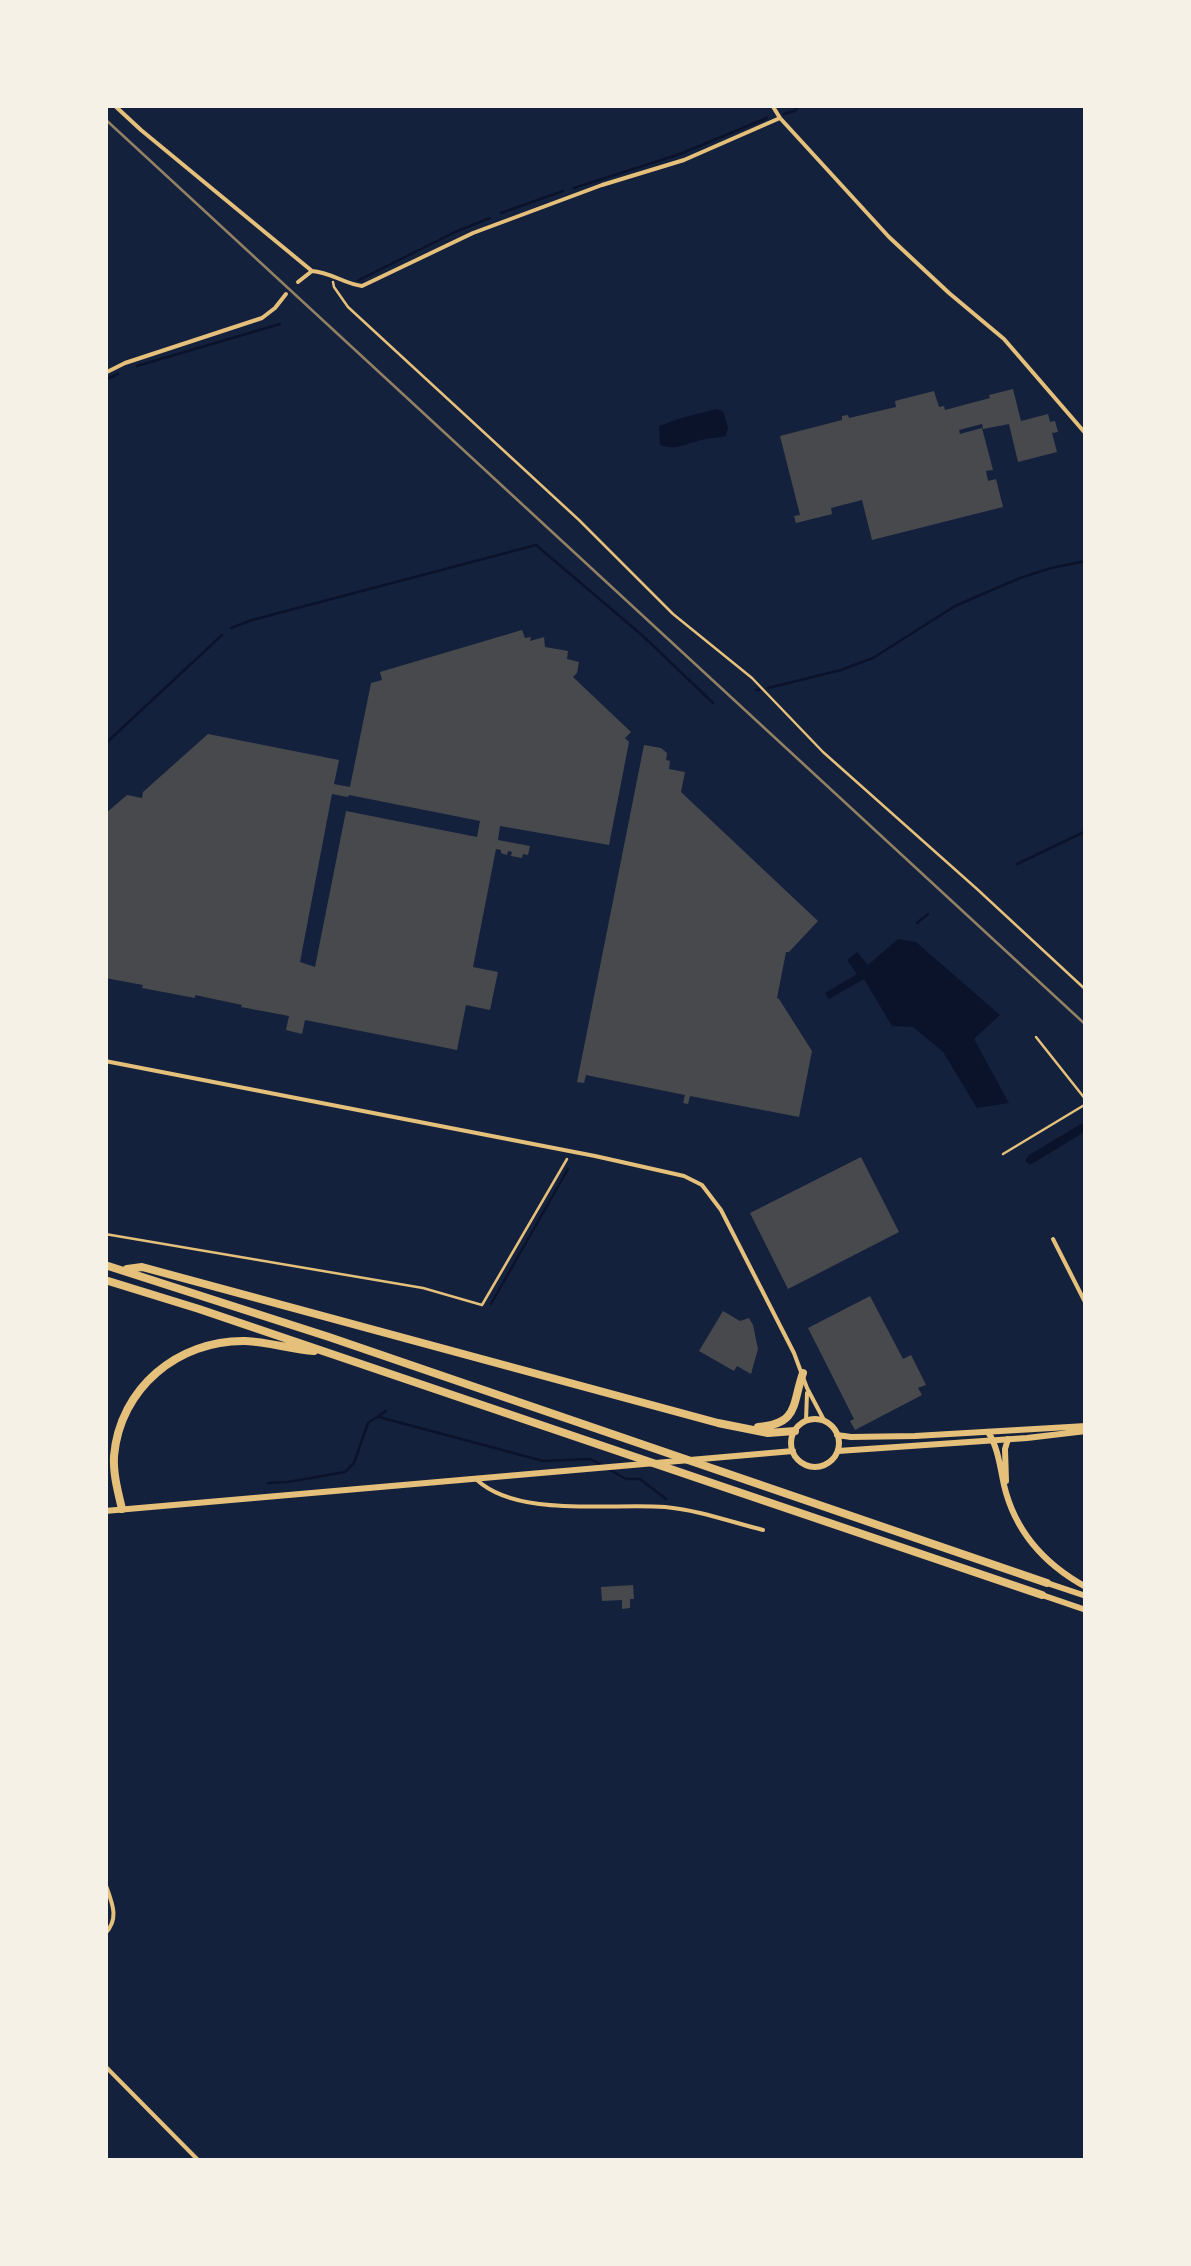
<!DOCTYPE html>
<style>
body{margin:0}
#map{position:relative;width:1191px;height:2266px;overflow:hidden;background:#14213d;font-family:"Fira Sans",sans-serif}
canvas{display:block}
.frame{position:absolute;inset:0;border:108px solid #f6f1e7;pointer-events:none}
</style>
<div id="map">
<canvas width="1191" height="2266"></canvas>
<div class="frame"></div>
</div>
<script>
const g = document.querySelector('canvas').getContext('2d');
g.lineJoin = 'round';
function paint(path, color) {
  g.fillStyle = color;
  g.fill(path, 'evenodd');
}
function stroke(path, color, width, dash) {
  g.strokeStyle = color;
  g.lineWidth = width;
  g.lineCap = dash ? 'butt' : 'round';
  g.setLineDash(dash || []);
  g.stroke(path);
}
const water = new Path2D(`
 M716,409L723,411L728,427L726,436C718,438 709,438 701,440C685,444 676,451 660,445L659,426L681,418Z
 M898,939L916,942L1000,1015L974,1039L1009,1103L977,1108L943,1052L913,1027L892,1026L864,979L829,999L825,993L857,974L847,960L857,952L868,965Z
 M1086,1121V1131L1030,1165L1025,1161L1029,1155Z`);
const stream = new Path2D(`
 M784,114L794,111L801,105
 M574,188L680,154L767,118
 M501,213L563,191
 M359,280L455,232L490,218
 M137,366L280,324
 M105,380L118,374
 M231,628L252,620L536,545L643,636L713,703
 M768,688L841,670L873,658L955,606L1020,578L1051,568L1086,561
 M756,690H759
 M105,744L222,635
 M1017,864L1086,831
 M917,923L928,914
 M491,1304L568,1169
 M379,1417L543,1461L590,1459L600,1464
 M607,1468L626,1479H640L666,1499
 M268,1483L288,1482L345,1472L354,1463L368,1423L386,1411`);
const building = new Path2D(`
 M1013,389L1021,421L1048,414L1050,422L1055,421L1058,432L1052,433L1057,452L1018,462L1009,424L983,429L982,424L959,430L960,434L982,428L993,470L986,471L988,481L996,479L1003,507L872,540L862,500L831,508L832,514L796,523L794,516L800,515L780,436L842,420V416L848,415L849,418L896,407L895,401L934,391L939,407L944,406L945,410L990,398L989,395Z
 M522,630L525,638L531,637L530,641L544,637L545,647L568,651L567,659L579,662L577,673L573,677L631,732L625,738L629,742L609,845L500,826L498,840L530,846L528,855L523,854L522,858L511,856L512,852L508,851L507,855L501,853V850L496,849L473,967L498,972L490,1010L466,1005L457,1050L305,1020L302,1034L286,1030L289,1016L241,1007L242,1005L195,995V998L142,988L143,985L105,978V814L127,795L142,798L143,792L208,734L339,760L334,784L350,787L371,683L382,680L380,672ZM332,794L348,797L349,795L480,821L477,837L346,811L315,967L300,962Z
 M644,745L661,748L667,753L666,760L670,761L669,769L685,772L681,792L818,921L789,952H786L777,998L779,999L812,1051L799,1117L690,1096L688,1104L683,1103L685,1095L586,1075L584,1083L577,1082Z
 M861,1157L899,1232L788,1289L750,1213Z
 M870,1296L903,1359L911,1355L926,1385L918,1388L922,1395L855,1430L850,1421L854,1419L808,1328Z
 M723,1311L740,1321L749,1318L753,1325L758,1349L751,1374L737,1366L734,1371L699,1351Z
 M633,1585L634,1599H630V1608L622,1609V1600L602,1601L601,1587Z`);
const path = new Path2D(`
 M333,282L334,287L348,307L579,520L673,614L752,678L823,752L977,889L1086,990
 M1036,1037L1086,1100
 M1003,1154L1086,1104
 M105,1234L423,1288L482,1305L567,1159`);
const minor = new Path2D(`
 M114,105L141,130L312,271C330,272 345,284 362,286L473,233L602,185L684,160L780,118
 M772,105L780,118L889,237L949,293L1004,339L1086,434
 M298,282L312,271
 M105,373L125,363L262,318L275,308L286,294
 M105,1061L595,1156L684,1176L702,1185L721,1210L794,1353L807,1388L825,1422
 M1053,1239L1086,1304
 M806,1421L807,1393
 M477,1480C518,1518 611,1503 665,1507C698,1510 731,1522 763,1530
 M105,1883C112,1903 120,1918 105,1934
 M105,2066L199,2161`);
const primary = new Path2D(`
 M791 1443a24 24 0 1 1 48 0a24 24 0 1 1-48 0Z
 M837,1435L851,1437L915,1436L1086,1426
 M838,1451L1027,1438L1086,1431
 M105,1511L793,1451`);
const trunk = new Path2D(`
 M988,1432C998,1447 1000,1467 1004,1485C1015,1532 1044,1564 1086,1587
 M1006,1481L1005,1449L1008,1439
 M1047,1583L1086,1596
 M1042,1595L1086,1610`);
const motorway = new Path2D(`
 M105,1265L329,1337L1047,1583
 M127,1269L142,1267L718,1423L768,1433L795,1431
 M105,1280L199,1309L1042,1595
 M758,1427C799,1424 792,1404 803,1373
 M122,1509C118,1492 113,1474 114,1456C120,1388 178,1340 245,1341C268,1342 291,1349 314,1351`);
const rail = new Path2D(`
 M105,119L1086,1025`);
paint(water, '#0b132b');
stroke(stream, '#0b132b', 2.5);
paint(building, '#48494c');
stroke(path, '#e5c07b', 2.5);
stroke(minor, '#e5c07b', 4);
stroke(primary, '#e5c07b', 6);
stroke(trunk, '#e5c07b', 6);
stroke(motorway, '#e5c07b', 8);
stroke(rail, '#918062', 2.5);
</script>
